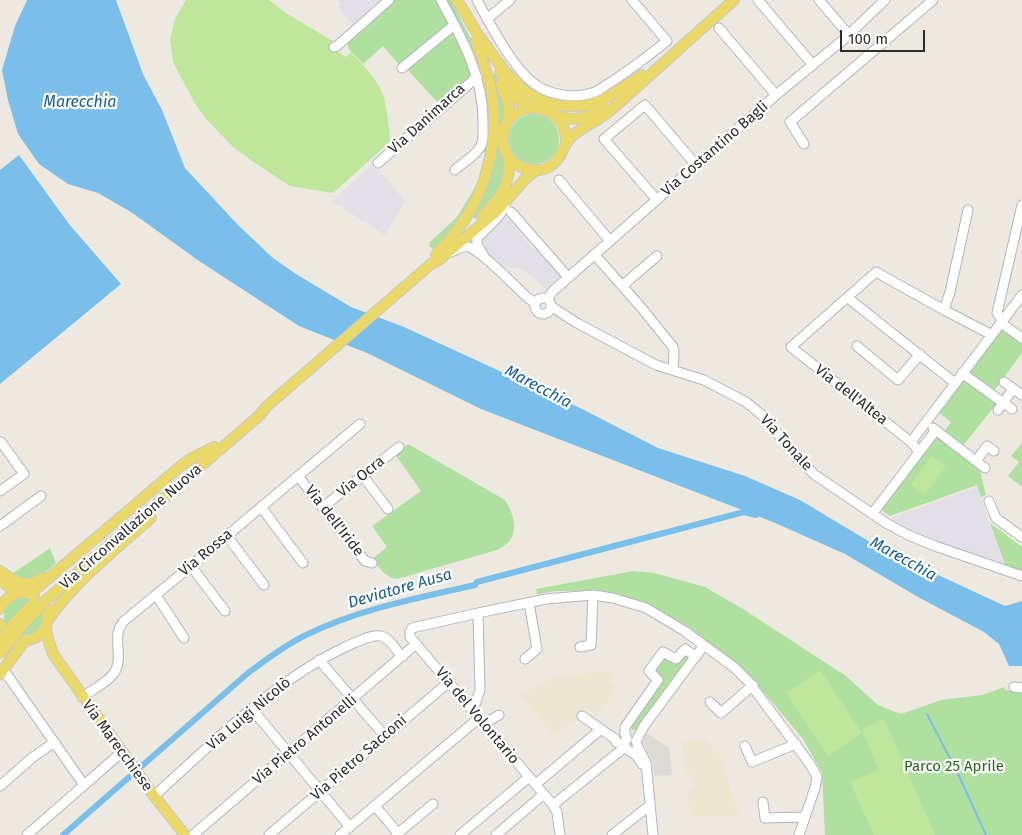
<!DOCTYPE html>
<meta charset="utf-8">
<style>
body{margin:0}
#map{position:relative;width:1022px;height:835px;overflow:hidden;background:#ede9e0;font-family:"Fira Sans",sans-serif}
canvas{display:block}
.scale{position:absolute;left:840px;top:30px;width:85px;height:22px;box-sizing:border-box;border:2px solid #2d2d2d;border-top:0;padding-left:6px;font-size:15px;line-height:18px;white-space:nowrap;color:#2d2d2d;-webkit-text-stroke:4px #fff;paint-order:stroke}
</style>
<div id="map">
<canvas width="1022" height="835"></canvas>
<div class="scale">100 m</div>
</div>
<script>
const g = document.querySelector('canvas').getContext('2d');
g.lineJoin = 'round';
function paint(path, color) {
  g.fillStyle = color;
  g.fill(path, 'evenodd');
}
function stroke(path, color, width, dash) {
  g.strokeStyle = color;
  g.lineWidth = width;
  g.lineCap = dash ? 'butt' : 'round';
  g.setLineDash(dash || []);
  g.stroke(path);
}
function write(font, color, halo, rows, align = 'center') {
  g.font = font + ' "Fira Sans",sans-serif';
  g.lineWidth = 4.5;
  g.setLineDash([]);
  g.textBaseline = 'middle';
  g.strokeStyle = halo;
  g.fillStyle = color;
  for (const [text, x, y, turn = 0] of rows) {
    g.save();
    g.translate(x, y);
    g.rotate((+turn || 0) * Math.PI / 180);
    g.textAlign = isNaN(turn) ? turn : align;
    if (halo) g.strokeText(text, 0, 0);
    g.fillText(text, 0, 0);
    g.restore();
  }
}
const industrial = new Path2D(`
 M338,0H383L354,26L338,7L341,5Z
 M373,163L405,201L385,235L332,201Z
 M505,215L534,250L536,248L561,276L546,289L522,269L500,265L482,247L481,242L484,235Z
 M977,487L1004,565L907,530L891,518Z`);
const education = new Path2D(`
 M610,671L612,673L610,681L618,687L598,714L589,708L554,736L520,695L557,676Z
 M707,740L721,758L738,813L737,816H693L690,814L687,790L694,789L693,778H691L690,774H685L682,741Z`);
const green = new Path2D(`
 M392,0H438L449,19L447,26L400,66L383,46L363,64L348,48V39Z
 M444,0H451L479,55L491,92L488,163L464,218L434,250L429,246L430,242L457,217L477,184L485,153L480,150L485,109Z
 M451,31H455L471,73L468,78L439,104L406,68Z
 M492,73L496,77L505,98L507,176L486,209L475,219L471,216L487,182Z
 M509 139a25 25 0 1 1 50 0a25 25 0 1 1-50 0Z
 M1002,329L1022,343V353L994,391L968,373Z
 M964,378L997,403L962,447L943,433L951,422L939,413Z
 M938,435L979,467L986,495L981,497L977,485L890,516L881,510Z
 M1022,443V487L1008,476L1019,462L1011,456Z
 M408,444L505,500C517,519 520,540 497,550L397,579C385,578 379,567 372,559L387,547L372,526L421,491L395,454Z
 M990,523L1022,547V571L1005,565Z
 M50,548L56,563C39,577 35,585 12,574Z
 M633,571L654,573L705,587L743,609L846,676L878,705L901,714L941,700L982,695L1004,687L1005,690L1022,692V835H825L822,773L803,739L756,683L739,666L686,625L648,604L613,594L585,591H556L537,594L536,589Z
 M4 617a19 19 0 1 1 38 0a19 19 0 1 1-38 0Z
 M684,655L687,656L689,659L637,730H632L630,725L661,680L653,672L666,656Z`);
const pitch = new Path2D(`
 M186,0H269L286,13L336,43L335,50L346,57L351,52C364,67 381,82 385,102C388,115 389,129 390,142L333,193L290,186L252,161L233,147L206,119L194,102L173,62L170,39L175,19Z
 M932,456L946,466L925,495L911,484Z
 M820,670L862,733L828,756L786,693Z
 M884,719L935,835H874L850,782L879,770L862,729Z`);
const plaza = new Path2D(`
 M645,732L669,748L672,775L654,776L652,761L641,740Z`);
const water = new Path2D(`
 M27,0H116L143,74L162,110L185,168L238,225L273,258L296,274L351,307L404,327L580,408L658,448L745,476L800,500L880,548L1005,606L1022,601V666H1009L999,644L984,632L918,597L845,554L773,522L481,409L367,353L299,326L199,261L131,212L98,193L68,184L39,164L18,134L8,100L2,70L15,26Z
 M19,155L69,224L121,284L0,384V170Z`);
const stream = new Path2D(`
 M927,714L959,776L986,835`);
const canal = new Path2D(`
 M63,835L248,673C267,659 285,645 306,635C359,609 418,598 475,585L477,582L744,512L756,515`);
const minor = new Path2D(`
 M441,0C462,38 484,78 483,123C483,131 484,139 481,146C476,155 463,163 455,170
 M477,0C490,24 513,69 536,85C552,96 577,99 595,92C600,90 604,86 608,84C629,71 648,56 667,41L632,0
 M758,0L813,65
 M819,0L849,35
 M487,19L510,0
 M719,28L776,95
 M334,47L337,46L389,0
 M402,68L454,25
 M804,144L790,122L933,0
 M378,163L477,77
 M559,180L610,241
 M657,200L604,139L645,105L696,165
 M511,212L568,277
 M450,252C456,251 463,245 469,247C480,250 517,288 528,298L535,303
 M483,254L477,245V238L497,218L505,207
 M594,254L640,306L673,347L674,352L673,370
 M622,286L657,256
 M535 306a8 8 0 1 1 16 0a8 8 0 1 1-16 0Z
 M848,298L955,383
 M547,299L553,291L776,95L843,40L885,0
 M552,307L577,323L656,365L704,380L746,402L762,415L798,458L815,475L886,523L908,535L935,546L1022,576
 M944,310L950,292L968,210
 M1003,321L997,313L1022,205
 M1001,323L1022,338
 M857,346L898,380L920,354
 M962,373L1012,409
 M1004,382L1022,395
 M998,410L1013,389
 M933,428L985,468
 M911,442L1022,295
 M919,452L911,442L791,347L876,272L944,310L992,335
 M976,461L987,446L994,451
 M298,476L365,561L372,563
 M363,476L388,509
 M0,491L24,474L1,442
 M989,501L996,518L1022,537
 M261,507L303,563
 M323,507L399,447
 M872,514L936,430
 M0,526L41,496
 M227,536L264,585
 M191,566L225,611
 M156,595L184,638
 M580,647L591,645L593,595
 M525,659L537,649L529,603
 M319,660L384,735
 M3,669L84,785
 M1014,687L1022,688
 M82,697C92,690 107,683 114,673C125,657 110,636 124,621L191,566L360,424
 M710,702L721,713L753,685
 M252,709L350,827
 M473,711L480,690L478,613
 M582,716L615,739L616,742L625,745
 M484,724L499,715
 M627,739L625,734V727L658,680L649,671L663,652L676,659L685,649L696,657
 M636,741L644,726L704,645
 M625,745L626,749C635,754 637,755 642,764
 M637,745L646,763L653,835
 M745,746L752,762L796,744
 M536,784L600,730
 M0,786L33,757L55,742
 M154,796C214,742 271,683 345,647C355,643 370,634 381,636C390,638 396,650 402,657
 M763,802L765,818L804,817
 M553,805L625,747
 M375,806L398,833
 M27,835L122,752
 M193,835L416,644
 M269,835L449,682
 M340,835L479,718
 M396,835L433,804
 M460,835L529,777
 M496,835L544,794
 M560,835L557,812L553,805L416,644L410,637V631L412,628L478,613L546,599L569,597L593,595L613,598L646,608L683,630L735,668L748,681L810,764L817,777L815,788L799,835
 M612,835L649,806`);
const major = new Path2D(`
 M457,0L483,43
 M480,37C503,70 525,106 570,106C577,106 585,106 592,104C610,98 626,85 642,75
 M500,73L518,99L533,108
 M501,84L509,105V120
 M554,115C575,122 585,119 604,108
 M566,144C569,102 509,94 503,135C500,160 527,178 549,167C562,160 562,146 571,137C583,126 600,120 612,109C653,73 693,36 734,0
 M482,216C501,197 512,184 508,156
 M436,255C445,244 455,234 463,222C488,186 499,139 492,95C489,77 482,58 476,41
 M130,527L260,415L267,406L431,264L439,260L497,211L527,177L537,170
 M0,571C14,582 27,589 42,578
 M0,580L17,593
 M31,593L182,465L192,458L214,447
 M0,609C6,595 20,589 34,595
 M48,620C74,582 117,548 151,518
 M0,624L3,630
 M46,627L47,636L53,654L154,796L185,835
 M15,640C37,644 52,629 46,608
 M0,674L24,642`);
const majorBridge = new Path2D(`
 M0,642L14,623L34,603
 M0,654L20,628L45,601L130,527`);
const streetNames = [
 ["Via Danimarca",427,119,-42],
 ["Via Costantino Bagli",715,149,-41],
 ["Via dell'Altea",851,395,38],
 ["Via Tonale",786,443,48],
 ["Via Ocra",361,477,-39],
 ["Via dell'Iride",334,521,52],
 ["Via Circonvallazione Nuova",131,527,-41],
 ["Via Rossa",206,553,-40],
 ["Via Luigi Nicolò",249,714,-40],
 ["Via del Volontario",477,716,50],
 ["Via Pietro Antonelli",305,740,-40],
 ["Via Marecchiese",117,746,54],
 ["Via Pietro Sacconi",359,758,-41]
];
const parkNames = [
 ["Parco 25 Aprile",954,767]
];
const waterNames = [
 ["Marecchia",80,103],
 ["Marecchia",538,387,28],
 ["Marecchia",903,559,29],
 ["Deviatore Ausa",400,589,-16]
];
paint(industrial, '#e2e0e6');
paint(education, '#ede7d1');
paint(green, '#afe0a0');
paint(pitch, '#bfe79c');
paint(plaza, '#dedbd7');
paint(water, '#7abfe9');
stroke(stream, '#7abfe9', 2);
stroke(canal, '#7abfe9', 6);
stroke(minor, '#b3b4bf', 11);
stroke(major, '#c8c8c8', 12);
stroke(minor, '#fff', 9);
stroke(major, '#ead969', 10);
stroke(majorBridge, '#c8c8c8', 12, []);
stroke(majorBridge, '#ead969', 10);
write('15px', '#2d2d2d', '#fff', streetNames);
write('15px', '#26671f', '#fff', parkNames);
write('italic 16px', '#155d98', '#fff', waterNames);
</script>
